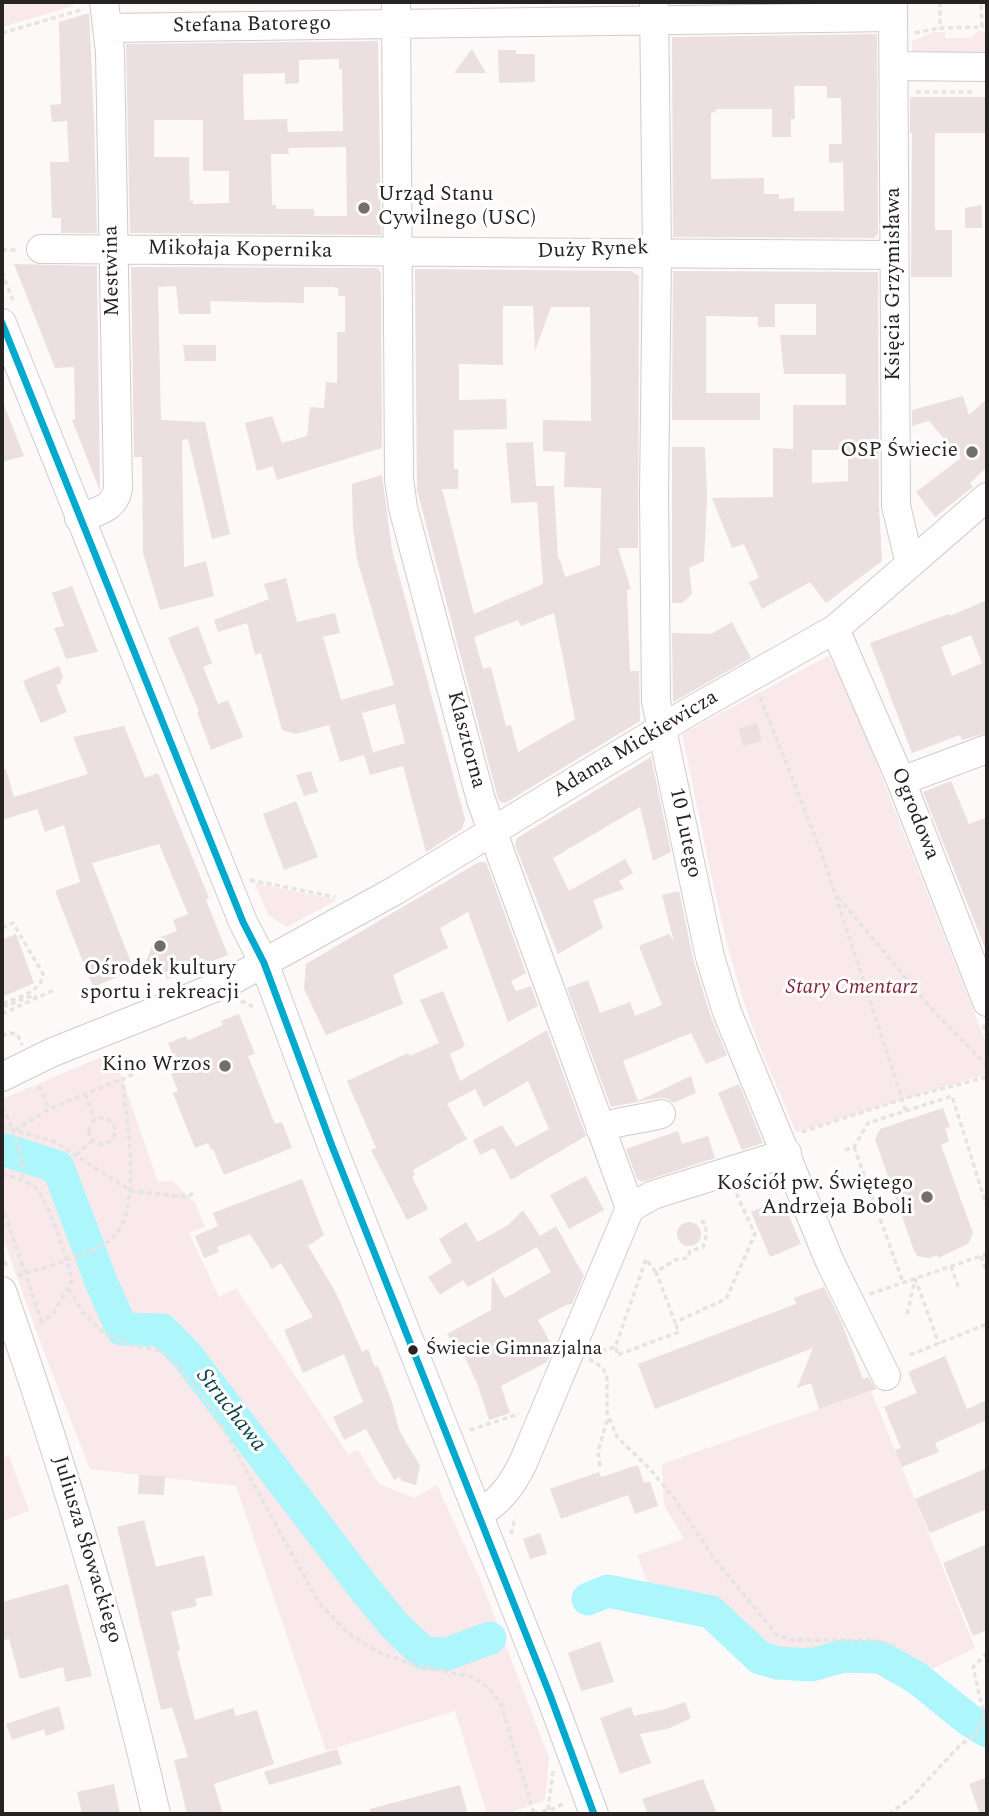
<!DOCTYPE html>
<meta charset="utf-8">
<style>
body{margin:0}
#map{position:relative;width:989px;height:1816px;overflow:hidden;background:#fdf9f9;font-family:Spectral,serif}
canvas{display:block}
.frame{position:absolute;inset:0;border:4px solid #282323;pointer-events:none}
</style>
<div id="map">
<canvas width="989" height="1816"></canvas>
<div class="frame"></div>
</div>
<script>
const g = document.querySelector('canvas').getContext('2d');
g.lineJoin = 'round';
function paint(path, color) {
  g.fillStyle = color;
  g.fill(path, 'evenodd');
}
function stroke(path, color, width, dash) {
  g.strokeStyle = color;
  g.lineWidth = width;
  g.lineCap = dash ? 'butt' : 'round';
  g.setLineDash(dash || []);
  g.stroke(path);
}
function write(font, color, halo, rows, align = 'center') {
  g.font = font + ' Spectral,serif';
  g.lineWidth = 6;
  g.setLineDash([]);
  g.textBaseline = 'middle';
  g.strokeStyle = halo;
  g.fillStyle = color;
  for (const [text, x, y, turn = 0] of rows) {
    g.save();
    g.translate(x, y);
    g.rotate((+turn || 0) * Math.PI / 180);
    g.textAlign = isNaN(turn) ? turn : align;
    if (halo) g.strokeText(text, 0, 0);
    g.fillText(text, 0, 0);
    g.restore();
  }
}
const green = new Path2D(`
 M2,2H75L73,6L2,27Z
 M978,31L987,32V58H912V41L934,32H945V38H970Z
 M828,656L845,684L987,1045V1074L796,1132C780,1091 759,1050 746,1008C717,919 702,825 682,734Z
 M255,883L337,900L287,927L268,915Z
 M113,1052L158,1182L173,1181L195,1203L205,1227L189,1233L219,1297L236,1288L348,1454L358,1450L379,1484L414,1498L437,1485L482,1584L549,1758L545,1800L507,1814H487L455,1711L326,1751L236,1486L90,1469L42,1347L2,1235V1099Z
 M871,1391L975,1648L930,1670L879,1650L773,1649L717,1604L650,1589L637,1555L684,1539L664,1505L662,1464Z
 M9,1455L29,1511L2,1521V1458Z`);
const river = new Path2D(`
 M2,1149L58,1167L102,1284L122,1329L162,1330L189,1358L367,1592L396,1627L424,1653L447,1654L490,1638
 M588,1599L608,1591L711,1612L760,1658L778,1663L811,1665L844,1656L880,1657L917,1678L969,1720L987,1731`);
const building = new Path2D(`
 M89,13L94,119L97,233H61V218H52L50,162H69L67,121L52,122L50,105L61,104L59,22Z
 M877,34L878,234L874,238L673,237L672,37ZM794,86H827V98H841L842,144H829V163L843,162L844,211H794V198L779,199V194H764V178L711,179V113L715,112L716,109H772V137H791V119H795Z
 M378,41L381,235L130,233L126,44ZM339,59V69H342L343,131L288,132L287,119L244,120L243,74L285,73V84L299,83V60ZM154,120H203V171H229V203L193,204V201H190L189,157H154ZM346,147L347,216H314V209H276V205H272L271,154H289L288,148Z
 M472,49L486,73H454Z
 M498,50H516V54H535V82L499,83Z
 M910,97H987V133H935V230H952V277H911L912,133H910Z
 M982,205V228H965V208Z
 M14,264L97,266L100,491L72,420L75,419L74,367L55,368Z
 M131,267L377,268L381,273L382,448L277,480L273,466L257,471L245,423L272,416L282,443L307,436L310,407L324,408L326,382L337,383V332H345V296H338V288L333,287H304V303L210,301L211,314H179L176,286L158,287L161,420L205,422L230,534L212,539L188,439L182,440L184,567L206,561L214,596L160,610L143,553L142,457H134Z
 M415,269L631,271L639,276L638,548H618L631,589L627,590L630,671H639L640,721L505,803L499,801L497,795L417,490ZM503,306H533L535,351L551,307H590L591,421L543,420V451L565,452L564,487L601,488L600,565L565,577L560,559H558L554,486H536L533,442L506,443L511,503L537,502L543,584L474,614L442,489H458V469H454V430L507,429L506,399L459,400V364L503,365ZM554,613L575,719L518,752L511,725L506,726L491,667L483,669L474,637L518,620L521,626Z
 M673,271L878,272L879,506L882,561L826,603L810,582L762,609L749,582L759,578L744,544L732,548L712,498L773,497V448L793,449V405H846V374H784L780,335H816V304H775V327H758V317L706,316V393H760V420H672ZM812,450H848V481L812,483Z
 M183,345H216V361H185Z
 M963,396L969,415L987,399V467L970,483L973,487L935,517L916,492L961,458L929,421L912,426V410Z
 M2,400L24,456L2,462Z
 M672,447H705L707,498L704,561L689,568L692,594L682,603H672Z
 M382,475L392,550L465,819L462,829L426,852L403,766L370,775L364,755L405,743L395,704L362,713L373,752L340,762L329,725L296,734L282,730L261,653L255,655L247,623L218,632L214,620L269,599L264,584L286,578L297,622L335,613L340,633L323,637L341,700L394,685L357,559L353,528L352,484Z
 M72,586L98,652L66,659L54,628L64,626L52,593Z
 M987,600V733L962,740L960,735L912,753L870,643L949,614L950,616ZM971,635L982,663L952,676L941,647Z
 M732,622L751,658L673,702L672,633L711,634Z
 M198,626L212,663L203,667L218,704L228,700L243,737L211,750L197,712L199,711L168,638Z
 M59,666L63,677L60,684L56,685L67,712L41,723L23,681Z
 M757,723L762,741L743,746L739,728Z
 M124,726L145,778L158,773L209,898L206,900L228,955L167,979L160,960L144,966L155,939L177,931L173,920L188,914L159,844L92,863L134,970L93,987L55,891L80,882L64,825L45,832L37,809L2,820V769H6L14,797L88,774L73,737Z
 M651,757L671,852L653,861L640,807L553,858L569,891L625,859L633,873L619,881L624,889L593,900L603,928L558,954L515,845L517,838Z
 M311,771L318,792L304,796L296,775Z
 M951,781L969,824L987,817V953L923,792Z
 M296,801L318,857L284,870L263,814Z
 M479,862H486L526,973L511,981L516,991L531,986L538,1006L508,1022L468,912L440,928L448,948L393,975L403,1004L326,1035L304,989L306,964Z
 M679,891L694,962L711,1017L727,1055L706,1064L691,1033L623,1061L638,1101L691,1076L696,1093L673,1103L666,1098H658L611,1107L567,988L588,980L600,1013L630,1002L635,1016L662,1005L639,946L669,934L674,942L662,895Z
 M16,934L34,983L2,997V940Z
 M443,991L465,1046L450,1054L460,1081L547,1030L586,1136L511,1180L494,1148L480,1155L473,1140L502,1125L516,1147L549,1129L528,1081L484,1107L475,1089L447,1104L467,1139L413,1170L415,1175L412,1177L428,1209L407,1220L371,1150L376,1148L347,1081L408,1053L410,1056L439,1043L420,1000Z
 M239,1014L255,1054L248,1056L275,1124L282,1122L292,1148L224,1175L213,1149L211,1150L208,1143L195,1148L173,1093L178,1091L171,1074L179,1070L168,1043L186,1036L188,1040L223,1025L221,1021Z
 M739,1084L763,1143L742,1150L718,1093Z
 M943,1108L950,1127L945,1128L949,1141L941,1145L973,1233L968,1244L938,1258L937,1255L929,1258L917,1256L913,1248L875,1139L880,1129Z
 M678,1131L682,1144L708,1136L715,1158L642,1182L637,1179L626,1149Z
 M586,1176L604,1210L569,1229L550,1195Z
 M302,1179L324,1235L308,1246L335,1291L362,1352L368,1349L375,1367L378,1366L392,1402L399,1430L420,1466L416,1485L402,1481L400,1477L394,1480L366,1429L344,1440L333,1417L363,1402L344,1354L303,1373L284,1330L313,1317L281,1263L272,1269L250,1234L217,1247L219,1252L204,1258L195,1236L218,1226L213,1213Z
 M782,1199L801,1244L770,1257L751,1212Z
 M523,1210L540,1236L556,1226L584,1276L572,1304L566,1305L538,1320L550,1342L545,1345L550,1355L547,1362L501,1386L510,1413L489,1420L477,1383L459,1345L455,1347L447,1334L491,1310L492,1276L505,1298L551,1272L537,1247L468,1287L463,1280L440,1295L428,1277L452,1262L439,1239L466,1222L478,1242L508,1225Z
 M677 1234a12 12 0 1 1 24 0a12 12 0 1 1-24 0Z
 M824,1287L841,1321L863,1379L868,1377L876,1389L819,1409L811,1383L797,1388L813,1348L655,1409L638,1364L796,1304L794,1298Z
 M945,1356L967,1409L987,1400V1420L935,1443L939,1452L902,1467L895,1450L901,1448L884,1407L917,1393L908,1372Z
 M638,1465L644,1483L650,1481L658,1506L635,1514L628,1495L561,1519L550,1489L599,1472L601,1477Z
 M987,1468V1509L930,1533L915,1499Z
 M139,1475L165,1476L164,1495L138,1494Z
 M144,1520L156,1567L204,1555L213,1595L195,1599L197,1606L171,1612L180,1650L177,1651L195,1720L233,1708L236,1716L257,1710L274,1764L214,1784L223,1814H187L174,1760L188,1757L172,1707L161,1710L117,1527Z
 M540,1533L547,1554L530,1559L523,1539Z
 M987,1544V1630L973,1636L943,1563Z
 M68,1584L92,1676L66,1682L63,1667L20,1679L9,1639L2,1641V1602Z
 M600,1641L614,1682L581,1691L568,1653Z
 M685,1702L691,1718L670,1728L640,1734L651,1763L620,1774L600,1718L631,1707L634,1716L665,1709Z
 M59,1706L65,1729L46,1736L44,1729L12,1740L6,1724Z
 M337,1749L342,1764L269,1785L264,1772Z
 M987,1777V1814H980L969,1784Z
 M703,1779L717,1814H648L642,1799Z
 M114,1784L120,1814H82L77,1792Z
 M460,1785L467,1811L455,1814H370V1809Z`);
const path = new Path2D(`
 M933,2H935
 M940,2V28L982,27L981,2
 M2,33L84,9
 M915,33L940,28
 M916,92H975
 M2,250H18
 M2,272L14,303
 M760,697L822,854L906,1111
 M250,880L335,897
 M838,897L931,1008L987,1066
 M2,928L13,923L43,974C42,992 16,998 2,1004
 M241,1001L256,1008
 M5,1003L6,1006L34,995L36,998
 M2,1014L54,990
 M983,1025L987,1036
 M2,1036L10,1033L17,1034L22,1045
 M39,1086L49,1109
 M85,1094L95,1120
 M2,1107C13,1129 24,1154 22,1179
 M89 1131a13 13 0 1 1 26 0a13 13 0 1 1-26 0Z
 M2,1127L53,1141L131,1191L187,1197L195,1192
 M15,1130L49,1109L122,1079
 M802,1132L903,1099L987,1077
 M854,1147L903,1282
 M845,1150L854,1147L868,1123L952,1096L987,1207
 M76,1155L93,1140
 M2,1174C12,1177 23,1179 32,1185C49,1198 67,1259 72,1281L52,1315L36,1326
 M2,1205L42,1323
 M701,1221L706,1224V1237L703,1247L690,1251L688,1258L675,1260L656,1272L675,1322L726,1299L755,1234L736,1193
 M2,1253L7,1268
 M981,1256L987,1273
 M951,1266L959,1289
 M656,1272L646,1259L616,1345L617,1355L679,1332L675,1323
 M18,1276C41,1268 91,1255 109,1241C146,1213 125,1119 123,1079L136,1073
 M915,1278L939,1344
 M69,1289L81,1310L104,1333L131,1345L161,1351L179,1368L213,1410L319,1603L348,1633L380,1653L413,1664L471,1677C484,1682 493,1692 501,1704L534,1814
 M870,1294L987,1254
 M907,1314L915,1280
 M593,1353L615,1347
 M910,1355L987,1324
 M589,1359L603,1368L607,1378V1413L617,1437L650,1469L674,1498L713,1557L776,1634L791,1640H874L898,1646
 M470,1430L519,1414
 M600,1466L598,1452L608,1417
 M511,1534L515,1517
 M548,1810L553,1771
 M534,1814L556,1808L565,1802
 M889,1814L911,1798L961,1744L976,1735L984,1715L973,1667L987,1653`);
const minor = new Path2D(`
 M396,2L399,479L403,508L481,800L630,1208
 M654,2L657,254L654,493L656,701L710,957L727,1012L830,1262L886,1376
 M893,2L896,506L910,564
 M109,28L893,17
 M894,66L987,67
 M41,249L894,255
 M2,323L243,922L264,963L332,1146L550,1695L594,1814
 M79,518C96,512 115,509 118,488L110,52L104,2
 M835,629L901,781L987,1002
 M901,781L987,749
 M2,1077L53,1052L229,982L396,890L687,713L835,629L987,497
 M600,1128C620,1120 640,1120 661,1114
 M2,1291C62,1463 116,1636 156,1814
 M478,1514C500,1502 512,1485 523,1463L630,1208L653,1195L787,1153`);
const bus1 = new Path2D(`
 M2,323L243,922L264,963L332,1146L550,1695L594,1814`);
const markers = [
 [364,208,7,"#736e6e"],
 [972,452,7,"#736e6e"],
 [160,946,7,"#736e6e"],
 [225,1066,7,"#736e6e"],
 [927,1197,7,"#736e6e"],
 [413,1350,6,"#282323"]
];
const busNames = [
 ["Świecie Gimnazjalna",426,1350]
];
const streetNames = [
 ["Stefana Batorego",252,26,-1],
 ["Mikołaja Kopernika",240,251,1],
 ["Duży Rynek",593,251,-2],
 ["Mestwina",113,271,-91],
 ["Księcia Grzymisława",895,284,-90],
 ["Klasztorna",465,740,75],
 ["Adama Mickiewicza",636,745,-31],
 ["Ogrodowa",914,814,68],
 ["10 Lutego",684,833,78],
 ["Juliusza Słowackiego",86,1550,73]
];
const poiNames = [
 ["Urząd Stanu",378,196,"left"],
 ["Cywilnego (USC)",378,220,"left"],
 ["OSP Świecie",958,452],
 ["Ośrodek kultury",160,970,"center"],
 ["sportu i rekreacji",160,994,"center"],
 ["Kino Wrzos",211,1066],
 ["Kościół pw. Świętego",913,1185],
 ["Andrzeja Boboli",913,1209]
];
const parkNames = [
 ["Stary Cmentarz",852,989]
];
const waterNames = [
 ["Struchawa",230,1411,52]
];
paint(green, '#f9e9ea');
stroke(river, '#acf6fc', 33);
paint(building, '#ebdfe0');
stroke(minor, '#d0cbcc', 30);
stroke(path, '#e5e4e4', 3.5, [5, 3.5]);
stroke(minor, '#fffefe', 28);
stroke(bus1, '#00a9ce', 7);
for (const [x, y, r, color] of markers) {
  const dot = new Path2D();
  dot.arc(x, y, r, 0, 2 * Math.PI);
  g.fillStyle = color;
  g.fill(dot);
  stroke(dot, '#fff', 2.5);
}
write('19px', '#282323', '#fff', busNames, 'left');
write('21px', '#282323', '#fff', streetNames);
write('21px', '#282323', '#fff', poiNames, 'right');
write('italic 21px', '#84233a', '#fff', parkNames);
write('italic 23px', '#114448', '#fff', waterNames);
</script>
